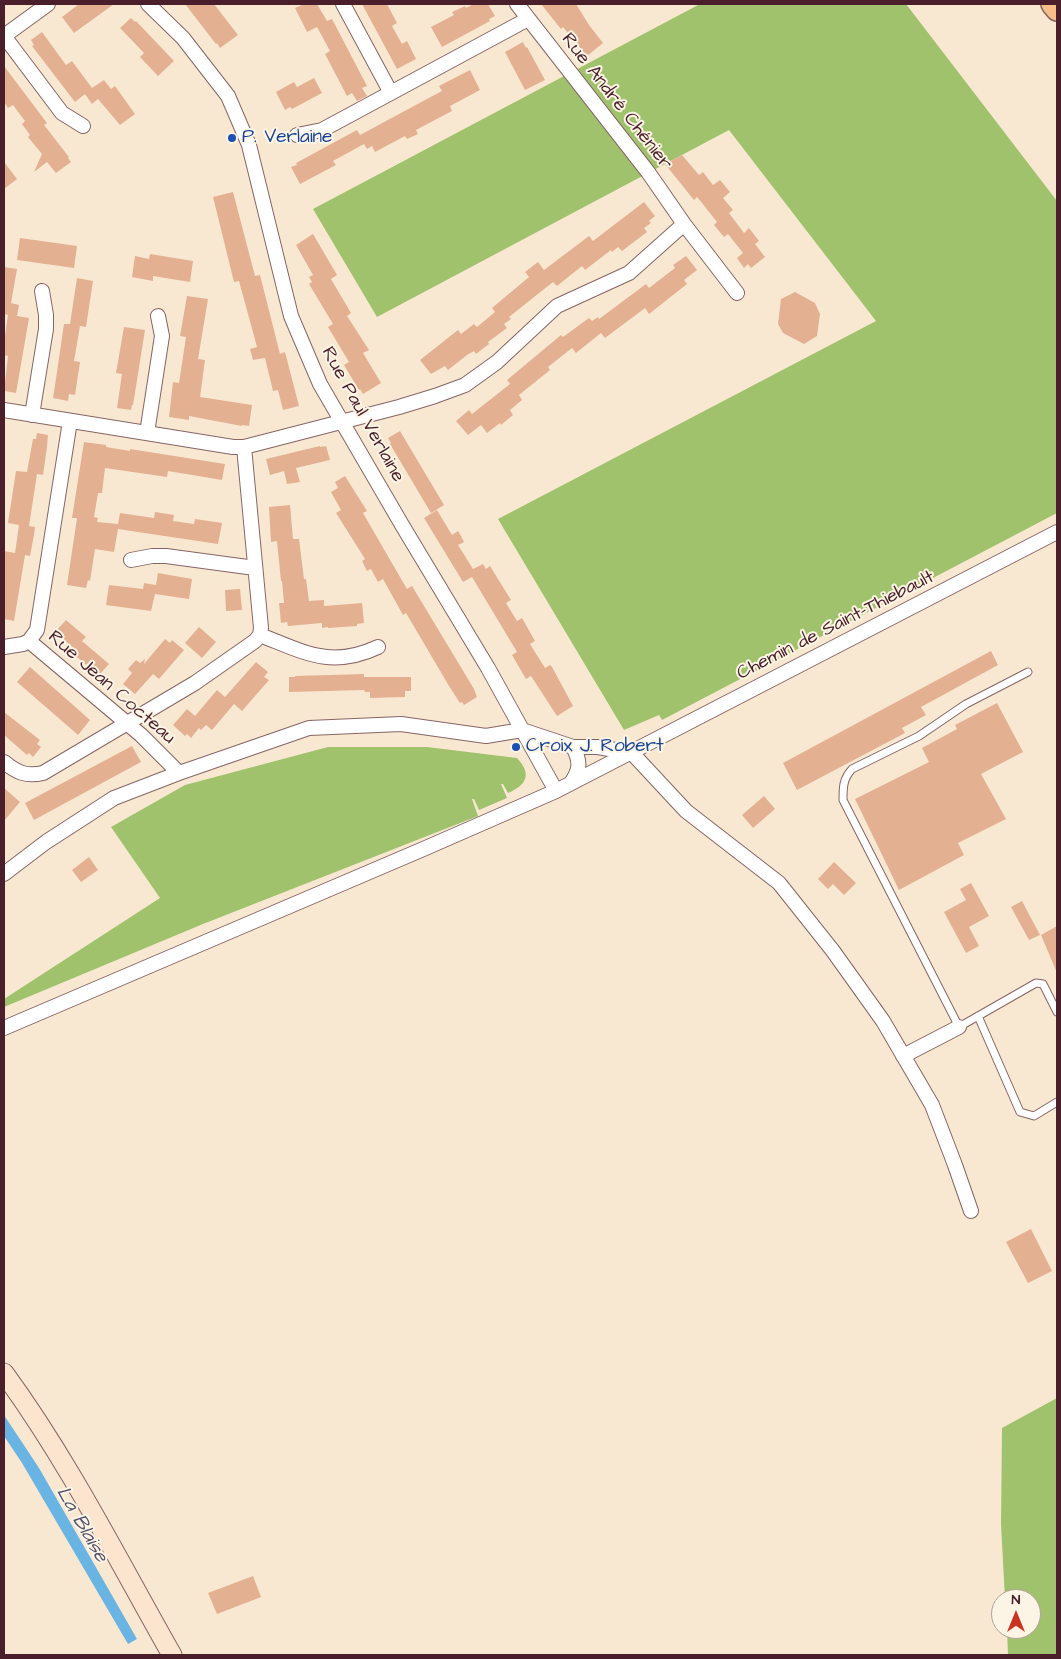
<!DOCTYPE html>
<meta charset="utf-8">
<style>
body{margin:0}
#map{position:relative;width:1061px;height:1659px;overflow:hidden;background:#f8e8d1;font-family:"Architects Daughter",sans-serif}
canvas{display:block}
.frame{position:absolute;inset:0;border:5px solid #4a1f2b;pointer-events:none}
.north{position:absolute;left:991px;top:1589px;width:50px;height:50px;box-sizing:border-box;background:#fcf5e5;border:1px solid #b59f9b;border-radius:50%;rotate:0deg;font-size:14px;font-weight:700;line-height:20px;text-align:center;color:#4a1f2b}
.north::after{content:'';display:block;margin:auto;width:18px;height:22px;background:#c8321e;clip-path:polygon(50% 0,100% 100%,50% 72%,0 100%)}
</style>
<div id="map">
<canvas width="1061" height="1659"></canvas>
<div class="frame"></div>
<div class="north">N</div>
</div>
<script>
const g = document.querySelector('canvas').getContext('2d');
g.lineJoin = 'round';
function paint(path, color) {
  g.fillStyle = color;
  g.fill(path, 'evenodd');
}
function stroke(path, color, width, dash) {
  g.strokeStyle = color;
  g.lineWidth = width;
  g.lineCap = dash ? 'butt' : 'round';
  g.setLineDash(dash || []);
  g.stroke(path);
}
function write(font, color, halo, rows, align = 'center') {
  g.font = font + ' "Architects Daughter",sans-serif';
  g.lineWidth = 4;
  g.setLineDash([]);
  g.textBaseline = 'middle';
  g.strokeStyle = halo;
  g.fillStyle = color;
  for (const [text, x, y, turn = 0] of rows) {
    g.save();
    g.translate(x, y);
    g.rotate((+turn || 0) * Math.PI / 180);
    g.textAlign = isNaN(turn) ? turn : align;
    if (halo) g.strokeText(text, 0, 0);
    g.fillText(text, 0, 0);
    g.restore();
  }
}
const green = new Path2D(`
 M700,4H906L1057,201V513L662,720L659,715L624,730L498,519L876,321L729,130L377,317L313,209Z
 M328,747H427L517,758C532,774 527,785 508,793L503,784H501L507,798L479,810L474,799H472L478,816L203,924L4,1007V999L160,898L111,827L185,785Z
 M1057,1398V1655H1008L1007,1629H1031V1599H1005L1001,1524L1002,1428Z`);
const water = new Path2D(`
 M4,1415L39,1468L137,1639L128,1644L22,1463L4,1436Z`);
const building = new Path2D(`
 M79,4H114L74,33L62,17Z
 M185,4H214L238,35L220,48L217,43L216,44Z
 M304,4H317L327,21L332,19L367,86L362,88L367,96L357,101L352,93L347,96L325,54L330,51L317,27L307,32L295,8Z
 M362,4H387L397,23L392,26L402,44L407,41L416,59L397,69Z
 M474,4H488L495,16L489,19L490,21L442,47L431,27L454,15L452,12L465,6L466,8Z
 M541,4H576L589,25L603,43L587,56L563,27L561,29Z
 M131,18L135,22L136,21L174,61L158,76L140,57L144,53L120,28Z
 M42,32L66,65L72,61L92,88L104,80L111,89L115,86L135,114L120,125L98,99L92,104L85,94L75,102L32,46L34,45L31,40Z
 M523,42L526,48L527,47L545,80L525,90L505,52Z
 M4,66L47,123L44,125L69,157L68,158L71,162L56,173L47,162L34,172L42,154L28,137L30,135L22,124L25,121L13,105L8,108L4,102Z
 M470,70L480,90L450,106L452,111L416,130L418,134L407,139L405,136L375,152L372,146L367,149L364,144L333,161L336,165L300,184L291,167L297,165L296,163L357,130L360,135L427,99L442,91L439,86Z
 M314,78L322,93L292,109L290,107L285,110L276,92L294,82L297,87Z
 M682,155L699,175L703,172L713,185L720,180L730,192L723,198L733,210L729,213L744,233L749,228L759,241L755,244L765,257L751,268L748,264L744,268L737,258L743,253L728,234L724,237L714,225L717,222L702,203L697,197L694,200L665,164Z
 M4,162L17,179L4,189Z
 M233,192L255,276L260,275L280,354L285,352L299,406L283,410L278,390L273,391L265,358L253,360L250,349L257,347L239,281L234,282L213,197Z
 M644,202L655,216L649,221L651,223L644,228L647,232L622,251L618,247L612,252L611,250L585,270L582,266L557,286L553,282L509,317L511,319L504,324L507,328L488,342L489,344L476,354L474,351L467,355L448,370L445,366L431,374L420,360L458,330L461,334L474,324L477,327L495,312L492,308L529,277L525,272L538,262L544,270L589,236L593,241Z
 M313,234L337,275L331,279L351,313L347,316L369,350L363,353L381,383L363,394L360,389L359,390L344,365L349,362L328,327L333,324L309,284L312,282L309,277L313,275L296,245Z
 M20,238L77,246L74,268L17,260Z
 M150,254L193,261L190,282L153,276V281L132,277L135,256L149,259Z
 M686,256L697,270L684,280L687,284L649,314L645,308L605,338L601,333L576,353L572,348L548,367L550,370L519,395L522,400L510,410L513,415L501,425L500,423L487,433L481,425L468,435L456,421L469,410L472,414L510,384L507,380L561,335L563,337L589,318L592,321L598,317L599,319L646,284L649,288L675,268L673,265Z
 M4,267L17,269L11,303L19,305L17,316L29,318L16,393L4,391L8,356L4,355V343L8,315L4,314Z
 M77,278L93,281L86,327L80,326L74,361L80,362L75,395L69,394L68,401L53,398L54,392L64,324H70Z
 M795,292L815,303L820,314L817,336L804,344L783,333L778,324L781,299Z
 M187,296L208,299L198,359L205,360L200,397L252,405L249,426L242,425V426L189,416V420L169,417L173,382L179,383L186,337L180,336Z
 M124,327L145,330L133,405H132L131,410L117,408L122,374L116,373Z
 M400,431L444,505L431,513L390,444L391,443L388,438Z
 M37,433L48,435L47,447L43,475L37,474L29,526L35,527L34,535L30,556L25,555L14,621L4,619V551L15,553L19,525L8,523L16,471L27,472L33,439H36Z
 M84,442L106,445V447L130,451V449L225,464L222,480L168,471L167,477L105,468L102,493H98L94,517L98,518L97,522L118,524L120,513L154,518L155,512L174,515L173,521L194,524L195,519L222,523L218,544L118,529L114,552L95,549L90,581L88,580L86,588L67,585L77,518H72Z
 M320,446V447L326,446L330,460L296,468L300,482L287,484L284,471L270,475L266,459Z
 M345,476L367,511L363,513L389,558L407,589L412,586L474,689L477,697L464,705L462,702L460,703L449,686L406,613L403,615L383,579L378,582L371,569L367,571L362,561L365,559L336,513L341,510L331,492L338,488L335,482Z
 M290,505L293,539H299L304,579H306L309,601L324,600V606L362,603L364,623L357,624V626L328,628V627L322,628V623L288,626L287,622L281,623L279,603H284L282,581H281L277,541L271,542L269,507Z
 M437,510L452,535L458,531L461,536L464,542L458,545L473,569L483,564L486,569L490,566L511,600L506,603L517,621L522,618L535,641L530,644L545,668L550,665L552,667L573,706L557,716L531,676L526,679L512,655L517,652L472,577L463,582L424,518Z
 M158,573L192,579L189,599L155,594L151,611L106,605L109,585L143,589L144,583L156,585Z
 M240,589L242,610L226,611L225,590Z
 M66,620L86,637L82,641L109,664L99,675L72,653L75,649L55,632Z
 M199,627L216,642L202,658L185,643Z
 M165,639L170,643L172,640L184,650L159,679L153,674L135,694L123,684L132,673L128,669L136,660L140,663L145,659L144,664Z
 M991,651L998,665L921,707L926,715L902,728L905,733L797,790L783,763Z
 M256,662L268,672L264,677L269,680L242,711L234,704L212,730L206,725L201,730L199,728L191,738L187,734L185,736L173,725L187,709L195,716L217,690L225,697Z
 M30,667L90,720L78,735L17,682Z
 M364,674V677H411V691H405V697L370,698V692H365L364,690L289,692V677H295V676Z
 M997,703L1023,752L981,774L1006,819L958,843L964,855L899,890L855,799L929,762L922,748L957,729L955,725Z
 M4,712L40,740L37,744L41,747L33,757L29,753L27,755L4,735Z
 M132,746L141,762L34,820L25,803Z
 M4,788L20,802L4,821Z
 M764,796L775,809L753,828L742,815Z
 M89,857L98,870L81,882L72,870Z
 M834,862L856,883L844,895L833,884L828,889L818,879Z
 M971,883L989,916L969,927L979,946L966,953L944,912L966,900L960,889Z
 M1022,901L1040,935L1029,940L1011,907Z
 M1057,926V973L1041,935Z
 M1031,1229L1052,1271L1028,1283L1006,1242Z
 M253,1576L261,1597L217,1614L208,1593Z`);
const lane = new Path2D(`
 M1028,672L966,704L919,736L852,769C843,779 843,787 843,800L959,1027L1036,983L1043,984L1057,1012
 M978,1016L1020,1112L1034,1116L1057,1102`);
const street = new Path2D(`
 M48,4L4,36L62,113L83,126
 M148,4L183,38L228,96L249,145L291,316L320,384L402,525L488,668L556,791
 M343,4L391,93
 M517,4L648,172L684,224L737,293
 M297,135L322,130L528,19
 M4,410L233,447H244L399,407L435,396L465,385L497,362L557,306L629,273L684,224
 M32,415L46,329V315L42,291
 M70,421L37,630L29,641L141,735L179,773
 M147,433L162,336L158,316
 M131,560L152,556H166L255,568
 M260,635C304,652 331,669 378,647
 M4,647L23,644L29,641
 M4,762C16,772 26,777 43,773L195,683L255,641L260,635L261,628L244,447
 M571,783C580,770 581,762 573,747
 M4,874L46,842L114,798L179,773L309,728L401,724L486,736L522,730L573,747H598L632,753L686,811L779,883L833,951L883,1021L932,1105L955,1165L971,1211
 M4,1028L421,850L556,791L1057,532
 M903,1056L959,1027`);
const secondary = new Path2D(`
 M4,1373C69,1462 118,1560 172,1655`);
const primary = new Path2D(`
 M1052,4L1057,10`);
const markers = [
 [232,138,5,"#1a4fb4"],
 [516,747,5,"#1a4fb4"]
];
const streetNames = [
 ["Rue André Chénier",616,102,52],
 ["Rue Paul Verlaine",362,415,61],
 ["Chemin de Saint-Thiebault",836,626,-27],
 ["Rue Jean Cocteau",111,688,41]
];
const transitNames = [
 ["P. Verlaine",242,138],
 ["Croix J. Robert",526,747]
];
const waterNames = [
 ["La Blaise",81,1525,60]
];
paint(green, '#a0c26c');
paint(water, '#6ab4e3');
paint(building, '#e4b092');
stroke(lane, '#876565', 9);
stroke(street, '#876565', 16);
stroke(secondary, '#876565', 21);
stroke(primary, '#876565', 24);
stroke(lane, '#fff', 7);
stroke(street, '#fff', 14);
stroke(secondary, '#fce5cf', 19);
stroke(primary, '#f7be88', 21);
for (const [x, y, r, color] of markers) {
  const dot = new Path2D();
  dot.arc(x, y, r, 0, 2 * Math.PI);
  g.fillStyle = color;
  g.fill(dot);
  stroke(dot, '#fcf5e5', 2);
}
write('19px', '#4a1f2b', '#fcf5e5', streetNames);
write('19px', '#164399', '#fcf5e5', transitNames, 'left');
write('italic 20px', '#55536b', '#fcf5e5', waterNames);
</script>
